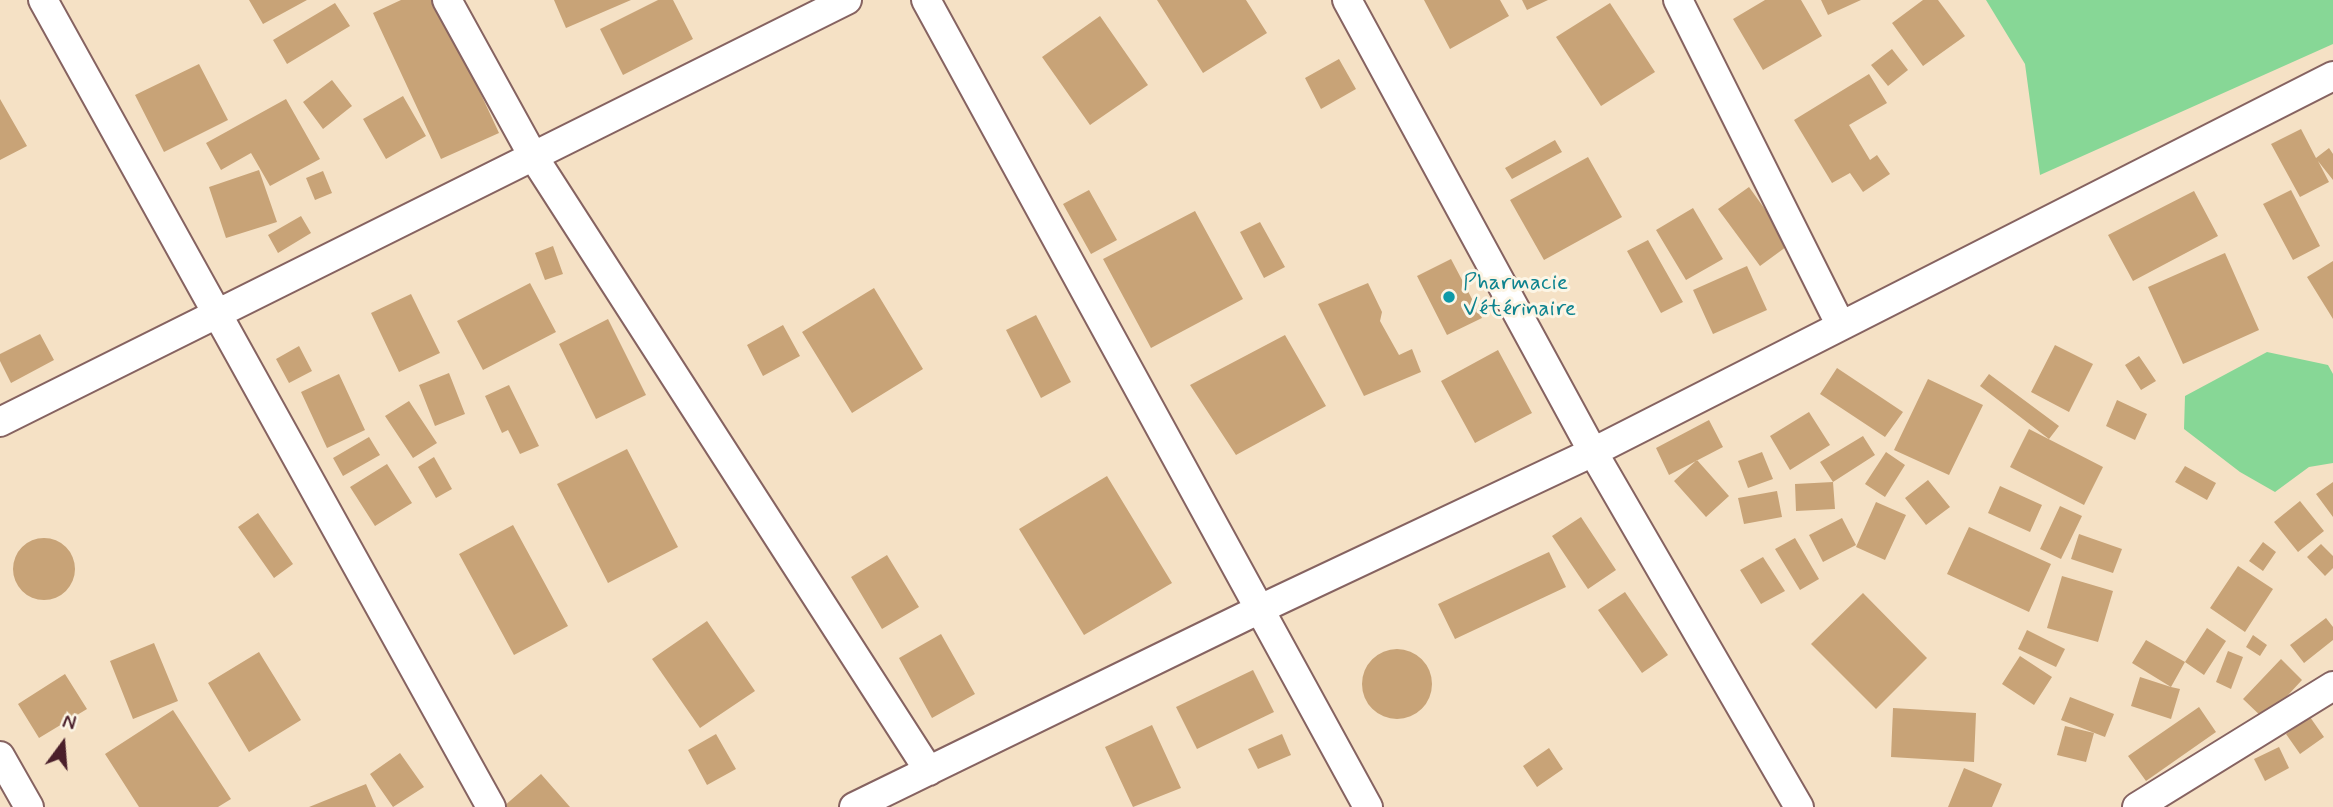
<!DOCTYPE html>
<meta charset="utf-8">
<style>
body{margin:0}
#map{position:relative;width:2333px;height:807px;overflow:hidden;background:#f5e1c5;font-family:Mynerve,sans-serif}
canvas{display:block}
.north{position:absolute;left:28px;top:709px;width:70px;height:70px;-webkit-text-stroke:5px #fcf5e5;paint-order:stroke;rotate:16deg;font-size:19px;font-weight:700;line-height:28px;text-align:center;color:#4a1f2b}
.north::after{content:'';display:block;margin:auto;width:24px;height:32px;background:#4a1f2b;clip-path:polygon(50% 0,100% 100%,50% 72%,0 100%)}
</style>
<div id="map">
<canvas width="2333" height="807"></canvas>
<div class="north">N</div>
</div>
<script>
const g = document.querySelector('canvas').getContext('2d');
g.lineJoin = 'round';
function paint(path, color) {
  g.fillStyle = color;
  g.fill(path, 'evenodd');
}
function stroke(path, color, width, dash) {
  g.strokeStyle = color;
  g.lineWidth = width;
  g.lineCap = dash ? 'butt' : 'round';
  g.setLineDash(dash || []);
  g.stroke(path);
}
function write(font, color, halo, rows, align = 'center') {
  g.font = font + ' Mynerve,sans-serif';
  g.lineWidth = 6;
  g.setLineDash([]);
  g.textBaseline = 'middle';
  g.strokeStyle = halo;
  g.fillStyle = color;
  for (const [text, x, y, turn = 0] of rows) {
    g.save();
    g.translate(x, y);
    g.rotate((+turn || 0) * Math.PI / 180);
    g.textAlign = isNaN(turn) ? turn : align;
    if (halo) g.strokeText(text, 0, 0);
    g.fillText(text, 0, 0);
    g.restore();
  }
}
const green = new Path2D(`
 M1986,0H2333V44L2040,175L2025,64Z
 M2267,352L2328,365L2333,374V463L2309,467L2275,492L2240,472L2184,429L2185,396Z`);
const building = new Path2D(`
 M249,0H307L263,24Z
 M401,0H437L499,133L441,159L373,13Z
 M554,0H631L566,28Z
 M658,0H673L693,39L623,75L600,29Z
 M1157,0H1246L1267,33L1203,73Z
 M1424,0H1500L1509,16L1450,49Z
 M1522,0H1548L1527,10Z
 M1765,0H1801L1822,36L1763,70L1733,19Z
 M1821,0H1861L1828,15Z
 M1923,0H1938L1965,36L1923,66L1892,23Z
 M335,3L350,26L287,64L273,40Z
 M1610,3L1655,72L1601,106L1556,37Z
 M1100,16L1148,85L1090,125L1042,57Z
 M1892,49L1908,70L1888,86L1871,65Z
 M1339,59L1356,89L1321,109L1305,78Z
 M199,64L228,120L164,152L135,95Z
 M1869,74L1887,103L1849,125L1870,160L1877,155L1890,174L1863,192L1850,173L1832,183L1794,120Z
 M332,80L352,106L323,129L303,102Z
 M403,96L426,136L386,159L363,119Z
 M0,99L27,146L0,160Z
 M286,99L320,159L270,186L251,153L221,170L206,143Z
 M2301,129L2316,158L2329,148L2333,154V180L2318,161L2329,182L2300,197L2271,144Z
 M1555,140L1562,152L1512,179L1505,168Z
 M1588,157L1622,217L1544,260L1510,200Z
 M259,170L277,222L226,238L209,187Z
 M323,171L332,193L315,200L306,178Z
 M1749,187L1790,244L1760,266L1718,209Z
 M1089,190L1117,240L1091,254L1063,204Z
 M2291,190L2320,246L2293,260L2263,204Z
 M2194,191L2218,236L2133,281L2108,235Z
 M1693,208L1723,259L1686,280L1656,230Z
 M1195,211L1243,299L1151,348L1103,259Z
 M301,216L311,233L278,253L268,235Z
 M1260,222L1285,267L1264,278L1240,232Z
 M1648,240L1683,302L1661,313L1627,251Z
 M553,246L563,274L545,280L535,253Z
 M2225,253L2259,330L2183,364L2148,287Z
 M1451,259L1482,318L1447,335L1417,276Z
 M2333,261V319L2307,277Z
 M1747,266L1767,310L1713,334L1693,290Z
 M530,283L556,332L483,370L457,321Z
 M1368,283L1382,312L1380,321L1399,355L1412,349L1421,372L1364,396L1318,304Z
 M874,288L923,369L852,413L802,332Z
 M411,294L440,353L399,372L371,313Z
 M1036,315L1071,382L1041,398L1006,330Z
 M608,319L646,395L596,419L559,344Z
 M783,325L800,356L763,376L747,345Z
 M40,334L54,360L11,383L0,361V354Z
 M1285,335L1326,406L1236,455L1190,385Z
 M2055,345L2093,364L2069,412L2031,392Z
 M299,346L312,371L289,383L276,359Z
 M1498,350L1532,413L1475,443L1441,381Z
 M2139,356L2156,381L2141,390L2125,365Z
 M1837,368L1903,412L1885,437L1820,394Z
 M449,373L465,414L435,426L419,385Z
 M339,374L365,430L327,448L301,392Z
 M1989,374L2059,426L2049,439L1980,386Z
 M1928,379L1983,405L1949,475L1894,450Z
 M509,385L539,446L520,454L508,430L502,433L485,396Z
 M2117,400L2147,414L2135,440L2106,426Z
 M409,401L437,443L413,458L385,416Z
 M1809,412L1830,445L1790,470L1770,436Z
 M1709,420L1723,447L1669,475L1656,448Z
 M2029,429L2103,467L2084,505L2010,467Z
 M1863,436L1875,455L1833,482L1820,462Z
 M369,437L380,455L343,476L333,458Z
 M627,449L678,547L608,583L557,484Z
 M1762,452L1773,479L1748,488L1738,461Z
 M1886,452L1905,465L1885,497L1865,484Z
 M434,457L452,489L436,498L418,467Z
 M1697,460L1729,496L1706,517L1674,481Z
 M387,464L412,503L375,526L350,487Z
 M2185,466L2216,483L2207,500L2175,482Z
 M1107,476L1172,583L1084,635L1019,529Z
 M1928,480L1950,507L1926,525L1905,498Z
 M1833,482L1835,509L1796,511L1795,484Z
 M2333,482V517L2316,494Z
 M2000,486L2042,505L2030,532L1988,513Z
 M1777,491L1782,517L1744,524L1738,498Z
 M2300,501L2324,531L2298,552L2274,522Z
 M1876,502L1906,515L1885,560L1856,547Z
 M2060,506L2082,516L2061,559L2040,549Z
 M258,513L293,564L274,578L238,527Z
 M1581,517L1616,570L1588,589L1552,536Z
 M1842,518L1856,545L1823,562L1809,535Z
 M513,525L568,626L514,655L459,554Z
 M1969,527L2051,564L2029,612L1947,574Z
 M2079,534L2122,549L2113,573L2071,559Z
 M1795,538L1819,579L1800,590L1775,549Z
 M13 569a31 31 0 1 1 62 0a31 31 0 1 1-62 0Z
 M2263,542L2276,552L2263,571L2249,561Z
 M2321,544L2333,556V568L2325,576L2307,557Z
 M1549,552L1566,587L1455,639L1438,604Z
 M887,555L919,607L882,629L851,577Z
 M1763,557L1785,591L1761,604L1740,570Z
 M2238,566L2273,589L2245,632L2210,608Z
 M2062,576L2113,591L2098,642L2047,628Z
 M1625,592L1668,655L1642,673L1598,610Z
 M1863,593L1927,658L1876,709L1811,644Z
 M2326,618L2333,627V640L2304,663L2290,645Z
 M707,621L755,691L700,728L652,659Z
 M2207,628L2226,641L2204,675L2185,662Z
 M2027,630L2065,649L2056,667L2018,649Z
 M941,634L975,694L932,718L899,658Z
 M2253,635L2267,645L2260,656L2246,647Z
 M2146,640L2185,662L2171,687L2180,689L2171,719L2131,706L2140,677L2171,687L2132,663Z
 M154,643L178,701L133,719L110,661Z
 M1362 684a35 35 0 1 1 70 0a35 35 0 1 1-70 0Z
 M2228,651L2243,657L2231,689L2216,682Z
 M259,652L301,720L249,752L208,683Z
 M2020,656L2052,677L2034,705L2002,684Z
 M2281,659L2302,680L2265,720L2243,699Z
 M1253,670L1274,712L1197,749L1176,707Z
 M65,674L87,709L39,738L18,704Z
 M2070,697L2114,714L2105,737L2061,720Z
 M2199,707L2216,732L2146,781L2128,756Z
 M1893,708L1976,713L1974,762L1891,757Z
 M173,710L231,799L218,807H139L105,754Z
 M2310,717L2324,737L2300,754L2286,734Z
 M1152,725L1181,788L1133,807L1105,747Z
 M2065,726L2094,733L2086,762L2057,755Z
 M716,734L736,769L707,785L688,750Z
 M1282,734L1291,755L1258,769L1248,749Z
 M2279,747L2289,768L2265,781L2254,759Z
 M1549,748L1563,769L1537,787L1523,766Z
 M400,753L424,787L393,807L370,774Z
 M1964,768L2002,784L1992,807H1948Z
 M541,774L570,807H503Z
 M366,784L376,807H309Z`);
const minor = new Path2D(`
 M43,0L491,807
 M447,0L533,156L929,771
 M926,0L1368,807
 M1347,0L1593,452L1799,807
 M1678,0L1841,326
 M0,422L847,0
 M0,756L29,807
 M854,807L1258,610L1593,452L2333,76
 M2137,807L2333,686`);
const markers = [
 [1449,297,7,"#0f9aa8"]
];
const cultureNames = [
 ["Pharmacie",1463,284],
 ["Vétérinaire",1463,310]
];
paint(green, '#87d796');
paint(building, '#c8a377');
stroke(minor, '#866361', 32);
stroke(minor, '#fff', 28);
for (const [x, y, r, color] of markers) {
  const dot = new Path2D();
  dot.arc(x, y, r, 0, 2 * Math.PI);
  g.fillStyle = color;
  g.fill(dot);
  stroke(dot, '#fcf5e5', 2.5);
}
write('23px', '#0d838f', '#fcf5e5', cultureNames, 'left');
</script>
